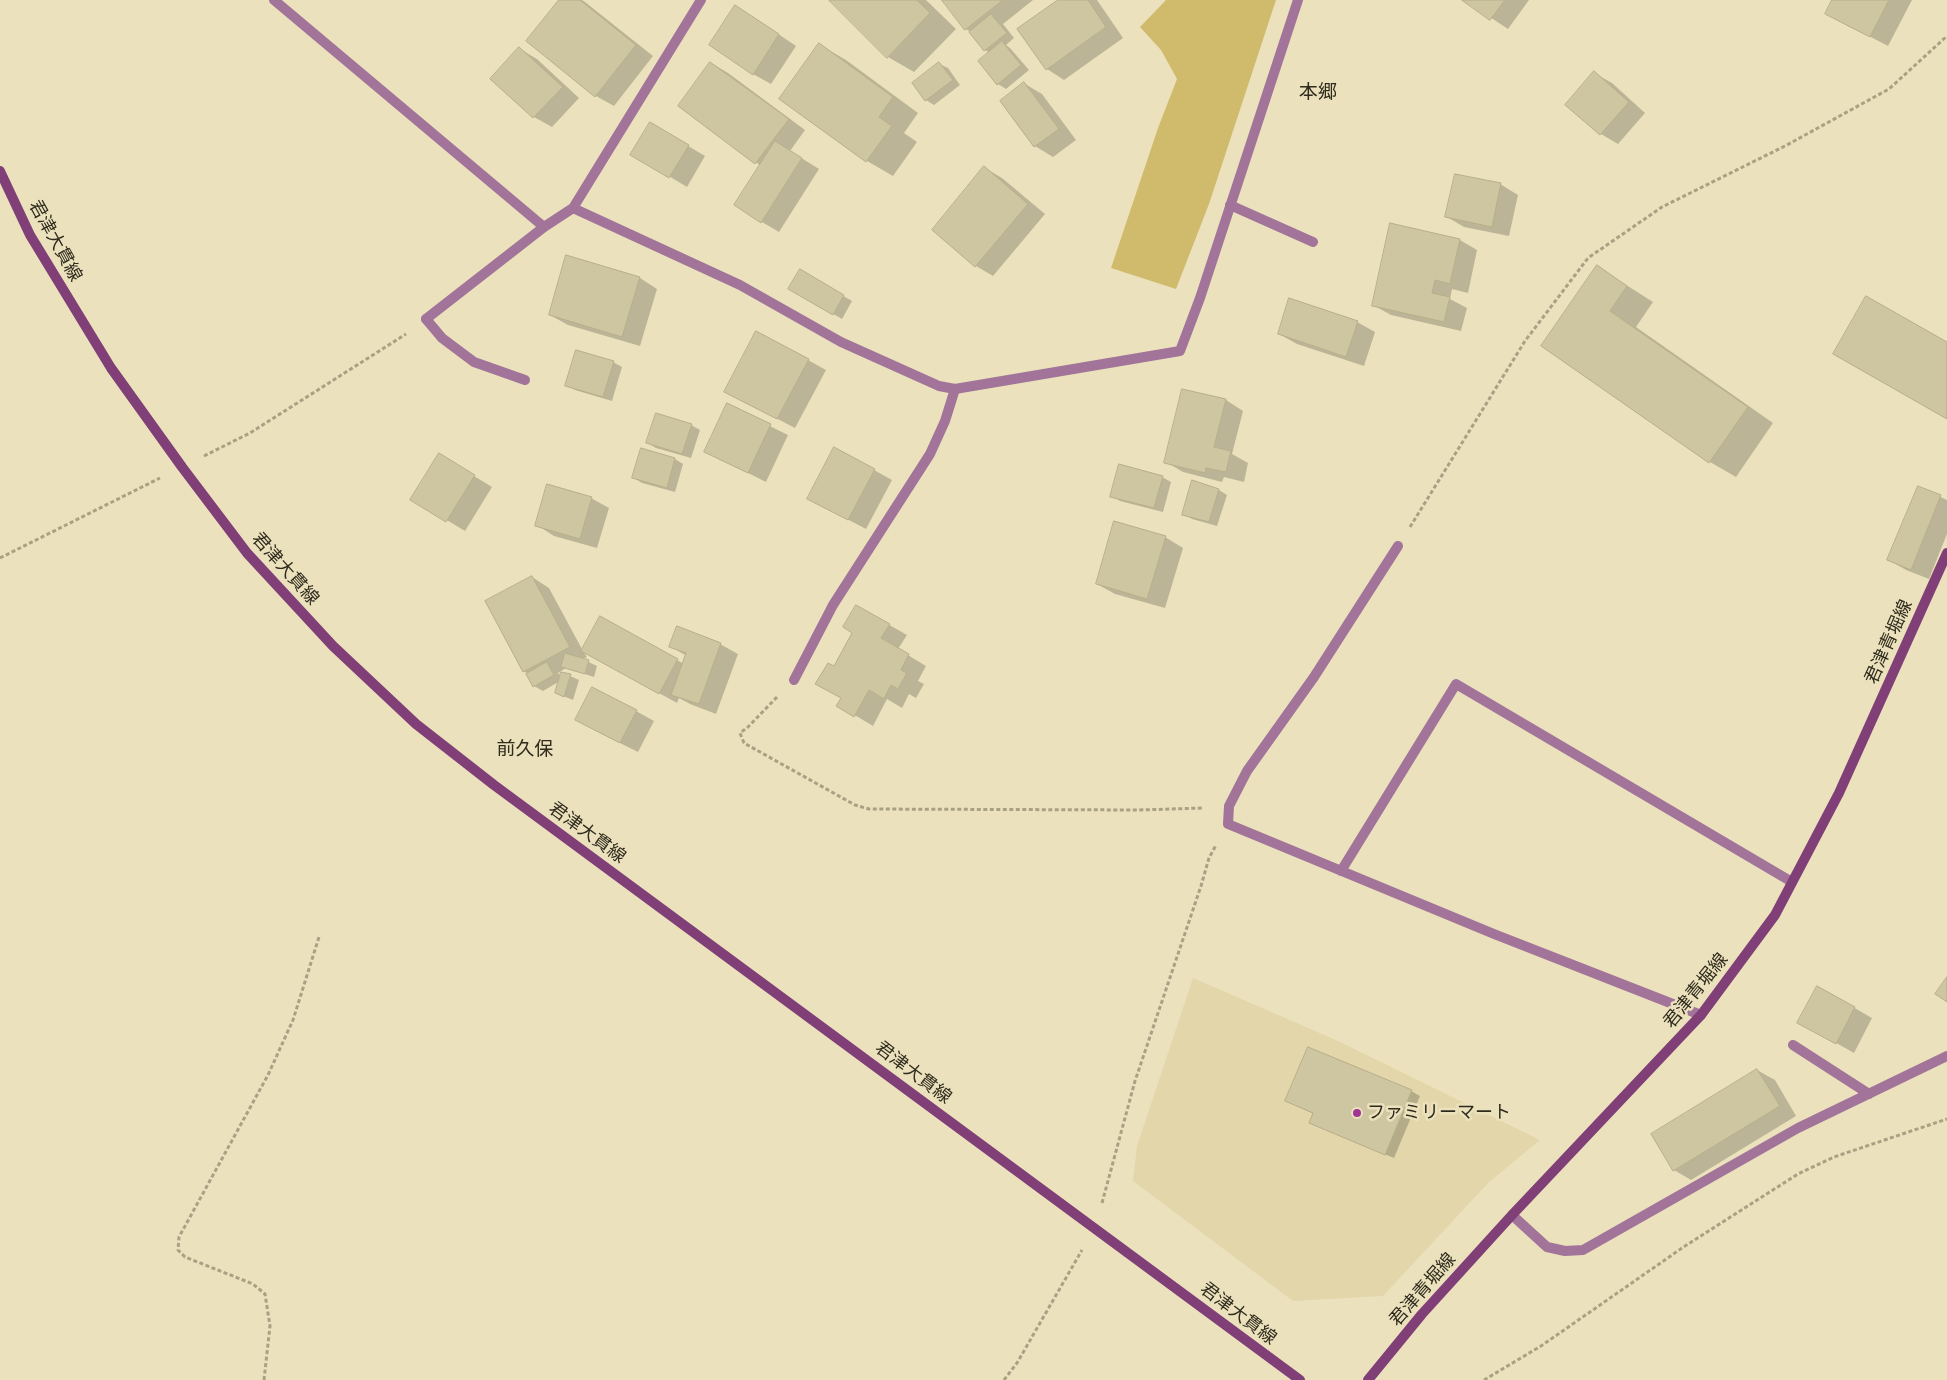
<!DOCTYPE html>
<meta charset="utf-8">
<style>
body{margin:0}
canvas{display:block;background:#ebe1bc}
</style>
<canvas width="1947" height="1380"></canvas>
<script>
const g = document.querySelector('canvas').getContext('2d');
g.lineJoin = 'round';
function paint(path, color) {
  g.fillStyle = color;
  g.fill(path, 'evenodd');
}
function stroke(path, color, width, dash) {
  g.strokeStyle = color;
  g.lineWidth = width;
  g.lineCap = dash ? 'butt' : 'round';
  g.setLineDash(dash || []);
  g.stroke(path);
}
function write(font, color, halo, rows, align = 'center') {
  g.font = font + ' "Open Sans","Noto Sans JP",sans-serif';
  g.lineWidth = 5;
  g.setLineDash([]);
  g.textBaseline = 'middle';
  g.strokeStyle = halo;
  g.fillStyle = color;
  for (const [text, x, y, turn = 0] of rows) {
    g.save();
    g.translate(x, y);
    g.rotate((+turn || 0) * Math.PI / 180);
    g.textAlign = isNaN(turn) ? turn : align;
    if (halo) g.strokeText(text, 0, 0);
    g.fillText(text, 0, 0);
    g.restore();
  }
}
const built = new Path2D(`
 M1193,978L1338,1041L1540,1140L1488,1183L1383,1296L1293,1301L1133,1181L1137,1146Z`);
const green = new Path2D(`
 M1166,0H1276L1209,204L1176,289L1111,268L1158,128L1177,79L1161,50L1140,27Z`);
const shadow = new Path2D(`
 M561,0H582L585,2L653,56L614,106L596,96L528,41Z
 M831,0H926L956,29L914,72L888,57Z
 M943,0H1033L1003,24L1014,38L1006,45L1010,48L1029,70L1006,89L998,84L990,53L985,50L971,32L966,29Z
 M1060,0H1097L1123,38L1064,80L1047,69Z
 M1464,0H1529L1508,29Z
 M1834,0H1912L1888,46L1844,23Z
 M753,17L796,46L771,84L753,74Z
 M820,45L846,60L918,113L904,133L917,142L893,176L867,161Z
 M520,49L537,59L579,98L552,127L534,117L492,78Z
 M711,63L728,73L805,130L790,151L819,169L779,232L762,222L761,166L679,106Z
 M939,64L948,68L960,85L934,105L926,100Z
 M1594,73L1612,83L1645,113L1618,144L1601,134Z
 M1025,84L1042,94L1076,140L1053,157L1035,146L1002,101Z
 M651,124L705,156L687,187L632,154Z
 M985,168L1002,178L1045,214L993,276L976,266Z
 M1500,184L1518,195L1509,236L1464,227L1447,217Z
 M1460,240L1477,250L1468,293L1452,289L1450,299L1467,308L1461,331L1391,315L1373,305Z
 M567,257L640,278L657,289L640,346L568,325L550,315Z
 M1598,267L1653,302L1636,327L1773,423L1736,477L1710,462L1543,346Z
 M800,271L852,301L842,319L790,289Z
 M1357,322L1375,332L1364,366L1297,344L1279,334Z
 M808,360L826,370L795,428L743,401Z
 M613,362L622,367L612,401L575,390L567,385Z
 M1183,390L1226,400L1243,411L1232,454L1248,463L1244,482L1224,477L1222,482L1183,472L1166,462Z
 M727,405L788,435L766,482L706,452Z
 M691,425L700,430L691,458L656,448L648,443Z
 M642,449L675,459L683,464L675,492L642,483L634,478Z
 M456,465L492,487L465,531L412,499Z
 M874,470L892,480L866,529L826,508Z
 M1162,477L1171,482L1163,512L1120,501L1112,496Z
 M1919,487L1947,500V534L1929,579L1906,570L1889,560Z
 M1219,490L1227,495L1217,526L1192,519L1184,514Z
 M591,498L609,508L597,548L554,536L537,525Z
 M1165,537L1183,548L1165,608L1115,594L1097,584Z
 M532,577L549,588L583,651L600,618L684,664L687,656L671,647L720,644L738,654L716,714L690,704L679,698L677,703L583,651L587,657L582,659L597,666L594,677L566,668L558,673L561,678L570,676L579,680L573,700L556,693L560,681L543,691L534,686L528,674L524,671Z
 M856,606L907,635L898,649L926,666L918,681L924,684L916,698L909,694L902,708L887,699L873,726L838,705L842,698L834,668L854,632Z
 M636,711L654,721L638,752L594,730Z
 M1818,987L1872,1018L1854,1053L1817,1032Z
 M1757,1070L1775,1080L1796,1116L1691,1180L1674,1170Z
 M1411,1091L1420,1096L1394,1158L1319,1127L1314,1114L1287,1101Z`);
const building = new Path2D(`
 M559,0H580L636,45L595,97L526,41Z
 M829,0H917L930,13L887,58Z
 M942,0H1003L965,30Z
 M1058,0H1088L1106,27L1046,70L1017,29Z
 M1462,0H1505L1490,20Z
 M1832,0H1889L1870,37L1825,14Z
 M735,5L779,34L753,75L709,45Z
 M991,14L1007,33L984,51L969,32Z
 M1002,41L1021,65L997,85L978,61Z
 M819,43L893,97L879,117L892,126L866,162L779,99Z
 M519,47L563,87L533,118L490,79Z
 M710,62L789,119L755,164L678,106Z
 M939,62L953,80L925,101L912,83Z
 M1594,71L1629,102L1600,135L1565,105Z
 M1024,82L1059,129L1034,147L1000,101Z
 M650,122L689,145L669,178L630,155Z
 M775,141L802,158L761,223L734,205Z
 M984,166L1028,204L975,267L932,230Z
 M1455,174L1501,183L1492,227L1445,217Z
 M1390,223L1460,239L1450,284L1435,280L1432,293L1450,297L1444,322L1372,306Z
 M566,255L640,277L622,337L549,315Z
 M1597,265L1627,286L1610,311L1748,407L1709,463L1541,346Z
 M800,269L844,295L833,315L788,289Z
 M1866,296L1947,342V419L1833,354Z
 M1289,298L1358,321L1346,357L1278,334Z
 M756,331L809,359L777,419L724,392Z
 M576,350L614,361L603,397L565,386Z
 M1182,389L1226,399L1214,447L1231,451L1226,472L1206,468L1205,473L1164,463Z
 M727,403L771,424L748,473L704,452Z
 M656,413L692,424L682,454L646,443Z
 M834,447L875,469L848,520L807,499Z
 M641,448L675,458L667,488L632,478Z
 M439,453L475,475L446,522L410,500Z
 M1119,464L1163,476L1154,508L1110,497Z
 M1192,480L1219,489L1209,522L1182,515Z
 M547,484L592,497L580,539L535,526Z
 M1918,486L1941,495L1911,570L1887,560Z
 M1114,521L1166,536L1147,599L1096,584Z
 M532,576L570,647L523,672L485,601Z
 M856,605L890,624L881,638L909,654L901,670L907,673L898,689L891,685L884,699L869,690L854,717L836,706L841,698L815,684L828,663L834,666L852,633L843,627Z
 M600,616L678,659L659,694L581,651Z
 M677,626L721,643L699,704L671,695L686,653L669,647Z
 M565,653L589,660L585,674L561,667Z
 M547,662L554,675L533,687L526,674Z
 M561,672L571,674L564,697L555,693Z
 M592,687L637,710L620,743L575,720Z
 M1947,977V1002L1935,994Z
 M1817,986L1855,1007L1836,1044L1797,1023Z
 M1308,1047L1412,1090L1385,1155L1309,1123L1313,1113L1285,1101Z
 M1757,1069L1780,1106L1673,1171L1651,1134Z`);
const path = new Path2D(`
 M204,456L250,433L406,334
 M1410,527L1525,341L1588,258L1662,207L1785,146L1889,89L1947,36
 M0,558L160,478
 M777,697L748,727L740,733L744,743L855,805L869,809L1139,810L1203,808
 M1102,1203L1135,1081L1201,886L1209,858L1216,845
 M264,1380L270,1326L265,1294L253,1284L185,1257L178,1250L179,1237L268,1075L293,1020L319,937
 M1004,1380L1017,1363L1082,1250
 M1484,1380L1541,1346L1685,1246L1798,1174L1834,1157L1947,1119`);
const service = new Path2D(`
 M426,319L442,338L474,362L525,380`);
const minor = new Path2D(`
 M274,0L544,227
 M1230,205L1313,242
 M573,208L740,285L841,342L939,386L955,389L1180,351L1200,298L1298,0
 M426,319L544,227L573,208L701,0
 M1398,546L1314,677L1247,771L1229,806L1228,824L1494,934L1701,1015
 M794,680L833,605L930,454L945,421L955,389
 M1341,871L1456,684L1792,882
 M1793,1045L1869,1094
 M1512,1215L1547,1247L1565,1251L1583,1250L1798,1128L1947,1056`);
const secondary = new Path2D(`
 M0,171L30,235L111,368L182,467L247,553L333,646L416,724L494,785L1300,1380
 M1368,1380L1422,1314L1512,1215L1701,1015L1775,915L1839,793L1947,553`);
const markers = [
 [1357,1113,5,"#a13494"]
];
const streetNames = [
 ["君津大貫線",55,241,61],
 ["君津大貫線",285,569,48],
 ["君津青堀線",1889,642,-66],
 ["君津大貫線",587,833,36],
 ["君津青堀線",1696,991,-51],
 ["君津大貫線",913,1073,37],
 ["君津青堀線",1423,1290,-49],
 ["君津大貫線",1238,1314,37]
];
const poiNames = [
 ["ファミリーマート",1367,1113]
];
const neighbourhoodNames = [
 ["本郷",1318,93],
 ["前久保",525,750]
];
paint(built, '#e2d6aa');
paint(green, '#d0bb6c');
paint(shadow, '#0003');
paint(building, '#cec5a1');
stroke(building, '#b7ae8a', 1);
stroke(path, '#a9a184', 3, [4, 2.5]);
stroke(service, '#a2749a', 10);
stroke(minor, '#a2749a', 10);
stroke(secondary, '#813f77', 10);
for (const [x, y, r, color] of markers) {
  const dot = new Path2D();
  dot.arc(x, y, r, 0, 2 * Math.PI);
  g.fillStyle = color;
  g.fill(dot);
  stroke(dot, '#ebe1bc', 2);
}
write('18px', '#2f2b1d', '#ebe1bc', streetNames);
write('18px', '#2f2b1d', '#ebe1bc', poiNames, 'left');
write('19px', '#2f2b1d', '#ebe1bc', neighbourhoodNames);
</script>
